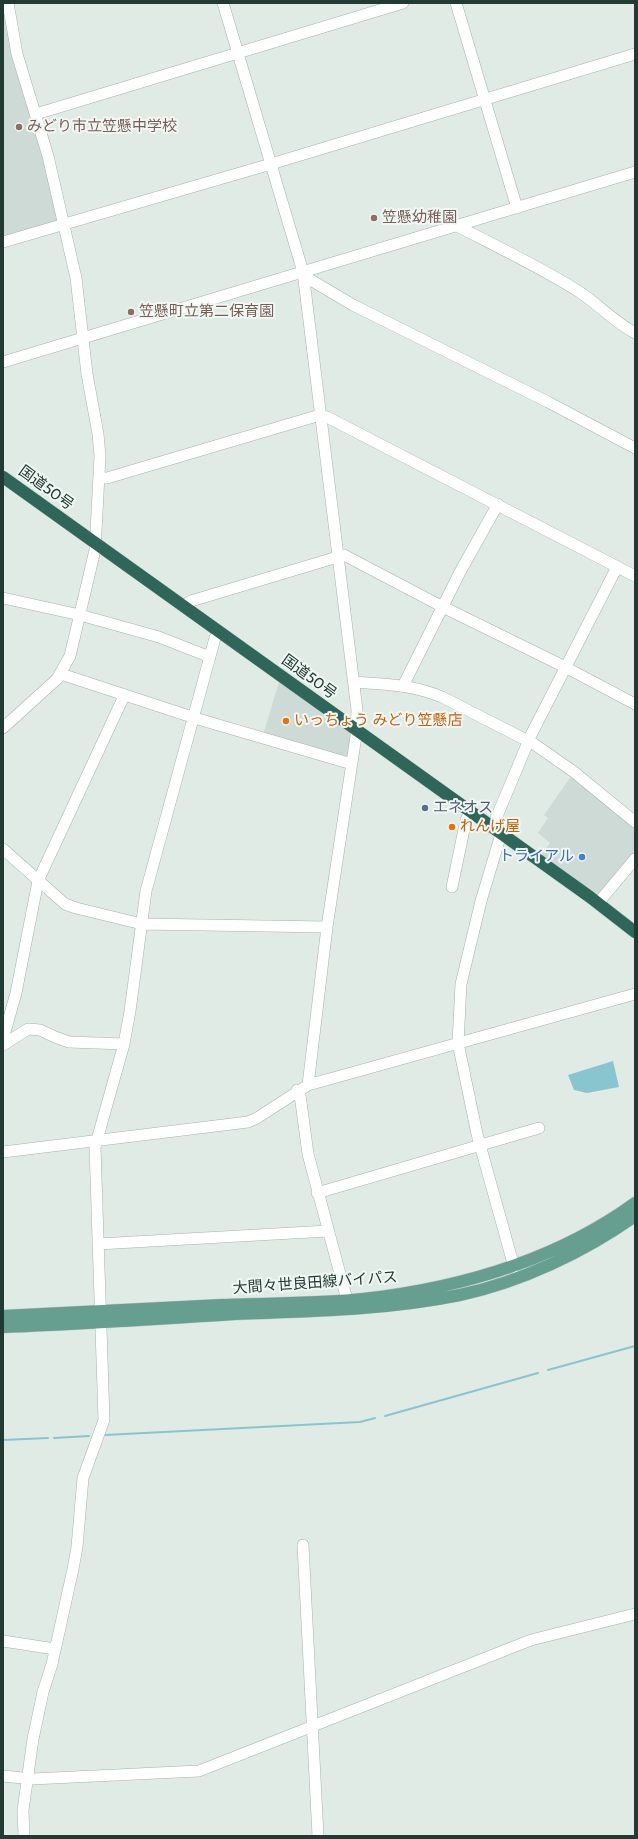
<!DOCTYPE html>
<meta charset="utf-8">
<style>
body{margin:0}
#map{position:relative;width:638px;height:1839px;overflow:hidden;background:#e0ebe6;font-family:Cabin,sans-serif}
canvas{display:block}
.frame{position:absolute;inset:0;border:4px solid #213b34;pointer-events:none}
</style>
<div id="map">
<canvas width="638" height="1839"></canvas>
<div class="frame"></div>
</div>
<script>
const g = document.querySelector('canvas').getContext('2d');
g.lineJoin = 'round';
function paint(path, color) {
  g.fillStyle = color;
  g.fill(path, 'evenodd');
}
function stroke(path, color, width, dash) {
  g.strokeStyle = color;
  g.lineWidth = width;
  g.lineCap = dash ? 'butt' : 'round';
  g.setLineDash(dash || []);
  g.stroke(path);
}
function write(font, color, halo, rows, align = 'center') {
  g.font = font + ' Cabin,"Noto Sans JP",sans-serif';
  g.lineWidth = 4;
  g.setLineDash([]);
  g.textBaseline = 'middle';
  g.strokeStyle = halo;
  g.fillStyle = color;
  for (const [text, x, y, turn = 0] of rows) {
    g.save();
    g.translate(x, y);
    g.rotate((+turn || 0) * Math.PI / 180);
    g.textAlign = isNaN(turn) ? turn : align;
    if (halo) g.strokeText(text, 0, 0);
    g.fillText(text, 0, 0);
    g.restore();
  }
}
const built = new Path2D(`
 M3,7L40,142L58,219L57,221L3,237Z
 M279,682L351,734L349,758L263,735Z
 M572,775L635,826V854L598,896L541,855L550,843L538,833L548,818L544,815Z`);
const water = new Path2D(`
 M613,1061L619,1087L587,1093L574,1090L568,1075Z`);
const stream = new Path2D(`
 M548,1370L635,1346
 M385,1416L538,1373
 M105,1435L360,1422L375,1418
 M54,1438L89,1436
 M3,1440L48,1438`);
const minor = new Path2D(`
 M223,3L303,272L357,710L356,736L327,927L308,1085
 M456,3L517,208
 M36,114L403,3
 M457,226C498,247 540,267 578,291C598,304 614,322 635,333
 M3,242L271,164L635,54
 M303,272L309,279L353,305L548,402L635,448
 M3,362L635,172
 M100,478H107L320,415L327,417L635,576
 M3,598L80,615L159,637L210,657
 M183,606L191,601L344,555L443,607L565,667L635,704
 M61,674L198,719L352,764
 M354,682C385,684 414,685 442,697L534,744L574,772L635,822
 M403,686L460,572L498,504
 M3,728L57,679L70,656L95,550L100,456L98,434L87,374L76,278L48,156L17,54L8,3
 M492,828L531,735L617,567
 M501,834L481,901L461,984L458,1043L477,1134L514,1267
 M3,849L65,904L76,908L142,924L327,927
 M452,887L466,820L470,812
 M598,903L635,859
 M3,1039L16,993L38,881L124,696
 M3,1045L28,1029L40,1030L55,1037L69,1042L124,1044
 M297,1090L300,1095L308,1154L347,1300
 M3,1152L248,1122L257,1118L308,1085L635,994
 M317,1193L539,1128
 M98,1244L328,1231
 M303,1545L318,1836
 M3,1641L55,1649
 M3,1776L32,1779L199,1771L531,1640L635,1614
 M24,1836L23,1810L33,1739L43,1692L52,1664L73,1569L77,1547L83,1478L104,1420L95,1147L124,1044L130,1011L146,891L215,638L219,632`);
const major = new Path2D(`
 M3,1316C76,1312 149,1308 222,1305C269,1303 317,1304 363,1299C460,1288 555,1261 635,1203
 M3,1327C80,1324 158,1319 235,1314C310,1311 386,1310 460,1295C521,1282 584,1252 635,1216`);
const highway = new Path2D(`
 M3,477L590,897L635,932`);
const markers = [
 [19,127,4,"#8d6e63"],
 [374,218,4,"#8d6e63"],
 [131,312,4,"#8d6e63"],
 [286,721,4,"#e8710a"],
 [425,808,4,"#5c6f8a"],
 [452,827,4,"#e8710a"],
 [582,857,4,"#3f7fe0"]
];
const educationNames = [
 ["みどり市立笠懸中学校",27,127],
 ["笠懸幼稚園",382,218],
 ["笠懸町立第二保育園",139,312]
];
const streetNames = [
 ["国道50号",46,488,36],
 ["国道50号",309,677,36],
 ["大間々世良田線バイパス",315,1283,-4]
];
const foodNames = [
 ["いっちょう みどり笠懸店",294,721],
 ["れんげ屋",460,827]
];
const serviceNames = [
 ["エネオス",433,808]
];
const shopNames = [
 ["トライアル",574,857]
];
paint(built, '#cedad5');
paint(water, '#89c5cf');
stroke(stream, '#89c5cf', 2);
stroke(minor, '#a3b3ad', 12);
stroke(major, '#c1c8c6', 13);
stroke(highway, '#c1c8c6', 13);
stroke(minor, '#fff', 11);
stroke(major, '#669f90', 12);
stroke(highway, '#2e665a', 12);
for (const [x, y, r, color] of markers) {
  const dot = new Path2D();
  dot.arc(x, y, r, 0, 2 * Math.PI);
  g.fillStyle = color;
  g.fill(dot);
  stroke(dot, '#f1f7f4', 1.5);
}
write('15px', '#785e54', '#f1f7f4', educationNames, 'left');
write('15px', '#213b34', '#f1f7f4', streetNames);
write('15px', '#c56008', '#f1f7f4', foodNames, 'left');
write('15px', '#4e5e75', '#f1f7f4', serviceNames, 'left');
write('15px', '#366cbe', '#f1f7f4', shopNames, 'right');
</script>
